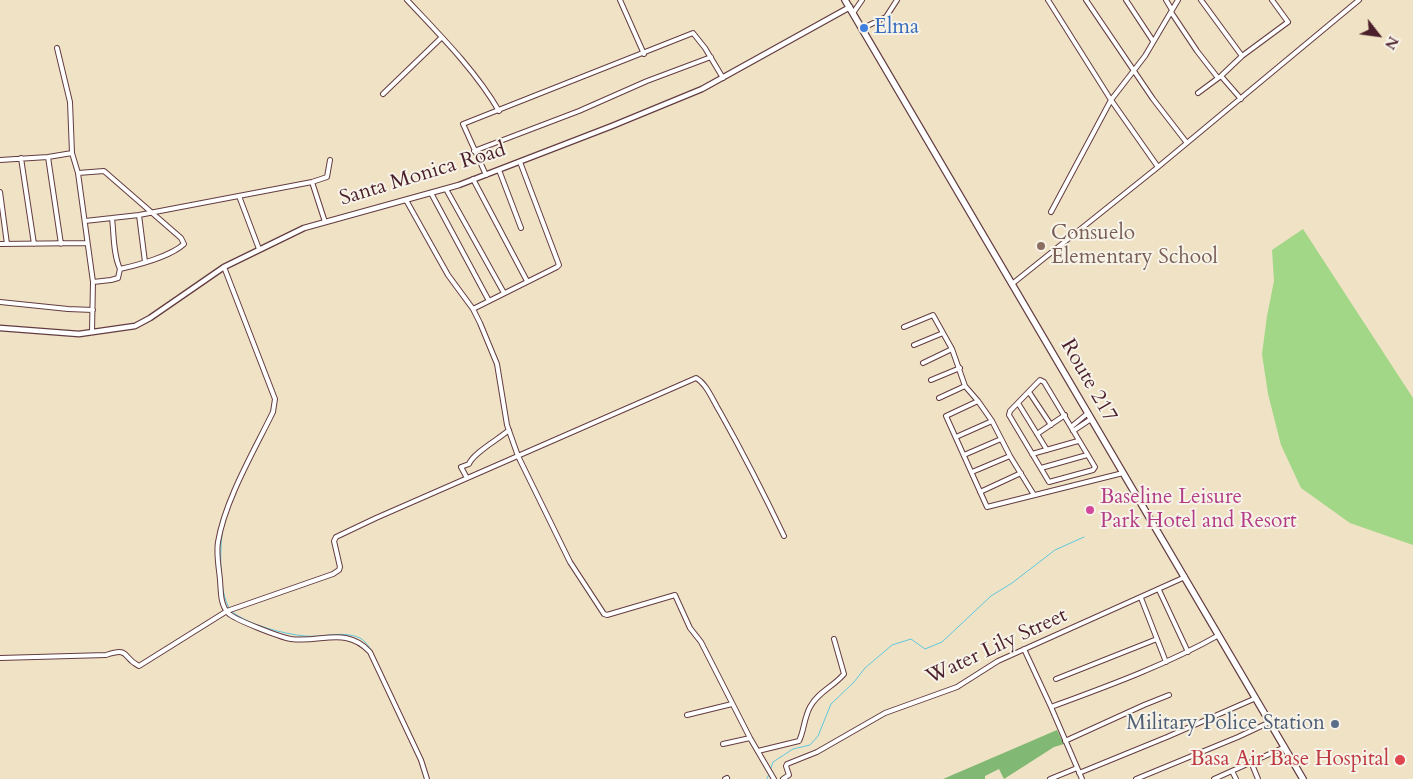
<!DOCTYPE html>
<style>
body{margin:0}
#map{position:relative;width:1413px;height:779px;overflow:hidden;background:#f0e2c5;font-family:Cardo,serif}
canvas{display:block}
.north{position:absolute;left:1353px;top:10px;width:50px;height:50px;-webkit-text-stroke:4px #f7f3e8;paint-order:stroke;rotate:120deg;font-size:14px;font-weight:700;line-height:20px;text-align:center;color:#4a1f2b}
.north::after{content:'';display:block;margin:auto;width:18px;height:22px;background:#4a1f2b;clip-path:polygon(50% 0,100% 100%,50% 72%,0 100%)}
</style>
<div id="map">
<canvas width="1413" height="779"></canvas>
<div class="north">N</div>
</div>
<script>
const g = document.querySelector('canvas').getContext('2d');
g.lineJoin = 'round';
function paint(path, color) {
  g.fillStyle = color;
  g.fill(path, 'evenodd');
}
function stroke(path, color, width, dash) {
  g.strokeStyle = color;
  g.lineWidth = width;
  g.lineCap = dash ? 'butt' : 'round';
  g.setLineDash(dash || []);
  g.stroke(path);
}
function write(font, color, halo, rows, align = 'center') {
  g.font = font + ' Cardo,serif';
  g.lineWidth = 4;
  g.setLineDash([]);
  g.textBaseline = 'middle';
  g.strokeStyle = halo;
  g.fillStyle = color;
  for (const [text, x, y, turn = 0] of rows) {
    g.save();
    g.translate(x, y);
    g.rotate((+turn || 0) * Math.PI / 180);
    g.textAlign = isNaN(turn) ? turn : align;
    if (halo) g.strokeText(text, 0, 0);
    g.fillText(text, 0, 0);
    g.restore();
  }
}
const green = new Path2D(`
 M1303,229L1413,398V545L1350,523L1301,488L1281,445L1268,394L1262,354L1267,316L1274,281L1272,250Z`);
const forest = new Path2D(`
 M1057,730L1064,744L1054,747L1004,779L999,769L985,776V779H943Z`);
const stream = new Path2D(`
 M222,534C220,555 219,590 229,608
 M231,611C248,625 284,634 305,636C322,638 343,630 360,638C367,642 373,652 376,660
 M770,771L773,762L793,749L810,745L818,736L831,704L854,682L865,668L892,645L911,639L925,649L942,642L991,596L1012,583L1055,550L1084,537
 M767,779L769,774`);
const minor = new Path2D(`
 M407,0C439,34 475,70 499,111
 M620,0L644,54
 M1048,0L1111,100L1158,167
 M1086,0L1153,99L1187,143
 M1126,0L1153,41
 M1166,0L1172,10
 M1201,0L1242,56
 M1171,12L1197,51L1218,78
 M853,13L862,0
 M863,28L886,17L897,0
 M57,48L70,102L72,153L78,173L93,282L92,331
 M1221,76L1242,56L1288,22L1272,0
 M1198,93L1221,76L1241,99
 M383,94L441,38
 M474,151L579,111L647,81L711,57
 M48,157L61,244
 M21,158L34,244
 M0,160L48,157L72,153
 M499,170L521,228
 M78,173L104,171L181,238L184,244C171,256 138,265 120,269L118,278L111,280L93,282
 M486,175L463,124L693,33L705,48L723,78
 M473,179L527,281
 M312,182L325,222
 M446,189L504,293
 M0,192L7,244
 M431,193L489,301
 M239,196L259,249
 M406,200L448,275L473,309L480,323L497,364L507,425L518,456L570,562L604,614L607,615L675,595L690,628L701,642L750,738L774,779
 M1051,212L1111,100L1145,56L1178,0
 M139,215L145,262
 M112,218C114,234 113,254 120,269
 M85,221L139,215L312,182L327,177L330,160
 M0,244L87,243
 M224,267L275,399L273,412C254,451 225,500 218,542C216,554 219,568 220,580C221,591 220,604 228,613C235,620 280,637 291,639C322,643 346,626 370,652L421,760L427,779
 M1012,284L1158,167L1359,0
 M0,302L68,309L93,310
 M473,309L557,267L559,265L520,162
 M904,327L933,315L952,349L965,386L978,401L992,421L1010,456L1034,495
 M914,345L943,333
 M923,363L952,349
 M931,380L960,368
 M1040,380L1044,382L1095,467L1093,470L1049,482L1009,415L1010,411Z
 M1029,392L1051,425
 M939,398L965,386
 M978,401L946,416L987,507L1123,473
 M1018,403L1047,450
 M1071,427L1088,413
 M1073,431L1091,419
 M1037,434L1065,415
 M956,437L992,421
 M1032,454L1078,441
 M964,455L1001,439
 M1041,468L1087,455
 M972,472L1010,456
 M467,478L461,467L469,464C473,453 499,439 509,430
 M980,492L1021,473
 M1159,590L1188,652
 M1157,639L1166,662
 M1024,649L1051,707L1082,779
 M0,658L106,655C131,647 121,657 139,666L227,611L333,574L339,570L340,567L334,541L336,537L376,518L696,378C707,384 713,401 720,412C743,453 764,494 784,536
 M1056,679L1157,639L1141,598
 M1051,707C1108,686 1166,665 1219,635
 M687,715L732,704
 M1065,741L1144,705L1169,695
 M723,744L750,738
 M758,751L799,741C804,731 804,718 810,707C818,692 833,687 844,674L834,639
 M1251,762L1258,779
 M1232,771L1236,779
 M1079,773L1167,737L1256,698
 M725,779L727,778
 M783,779L789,775L786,766L787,764L817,752L885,713L957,687L998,661L1185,577
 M1050,779L1077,768
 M1136,779L1238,737L1270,722
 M1214,779L1285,747`);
const tertiary = new Path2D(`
 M0,328L79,334L135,326L150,318L224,267L304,228L459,185L612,126L702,89L850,7`);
const primary = new Path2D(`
 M845,0L1303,779`);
const markers = [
 [864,28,5,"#3f7fe0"],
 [1041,246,5,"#8d6e63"],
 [1090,510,5,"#d1479c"],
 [1335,724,5,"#5c6f8a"],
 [1400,760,6,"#e0444e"]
];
const shopNames = [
 ["Elma",874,28]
];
const streetNames = [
 ["Santa Monica Road",423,175,-17],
 ["Route 217",1088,381,60],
 ["Water Lily Street",997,647,-25]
];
const educationNames = [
 ["Consuelo",1051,234],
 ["Elementary School",1051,258]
];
const hotelNames = [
 ["Baseline Leisure",1100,498],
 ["Park Hotel and Resort",1100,522]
];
const serviceNames = [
 ["Military Police Station",1325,724]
];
const healthNames = [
 ["Basa Air Base Hospital",1389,760]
];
paint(green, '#a1d787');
paint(forest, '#80b874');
stroke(stream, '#60c7dd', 1);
stroke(minor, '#633c42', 6);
stroke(tertiary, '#633c42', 7);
stroke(primary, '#633c42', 8);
stroke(minor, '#fff', 4);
stroke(tertiary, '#fff', 4.5);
stroke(primary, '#fff', 5.5);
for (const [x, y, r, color] of markers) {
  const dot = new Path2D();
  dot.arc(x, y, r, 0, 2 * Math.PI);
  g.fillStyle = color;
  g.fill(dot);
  stroke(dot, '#f7f3e8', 2);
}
write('21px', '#366cbe', '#f7f3e8', shopNames, 'left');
write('21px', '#4a1f2b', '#f7f3e8', streetNames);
write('21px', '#785e54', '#f7f3e8', educationNames, 'left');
write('21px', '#b23c85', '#f7f3e8', hotelNames, 'left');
write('21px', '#4e5e75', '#f7f3e8', serviceNames, 'right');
write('21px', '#be3a42', '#f7f3e8', healthNames, 'right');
</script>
